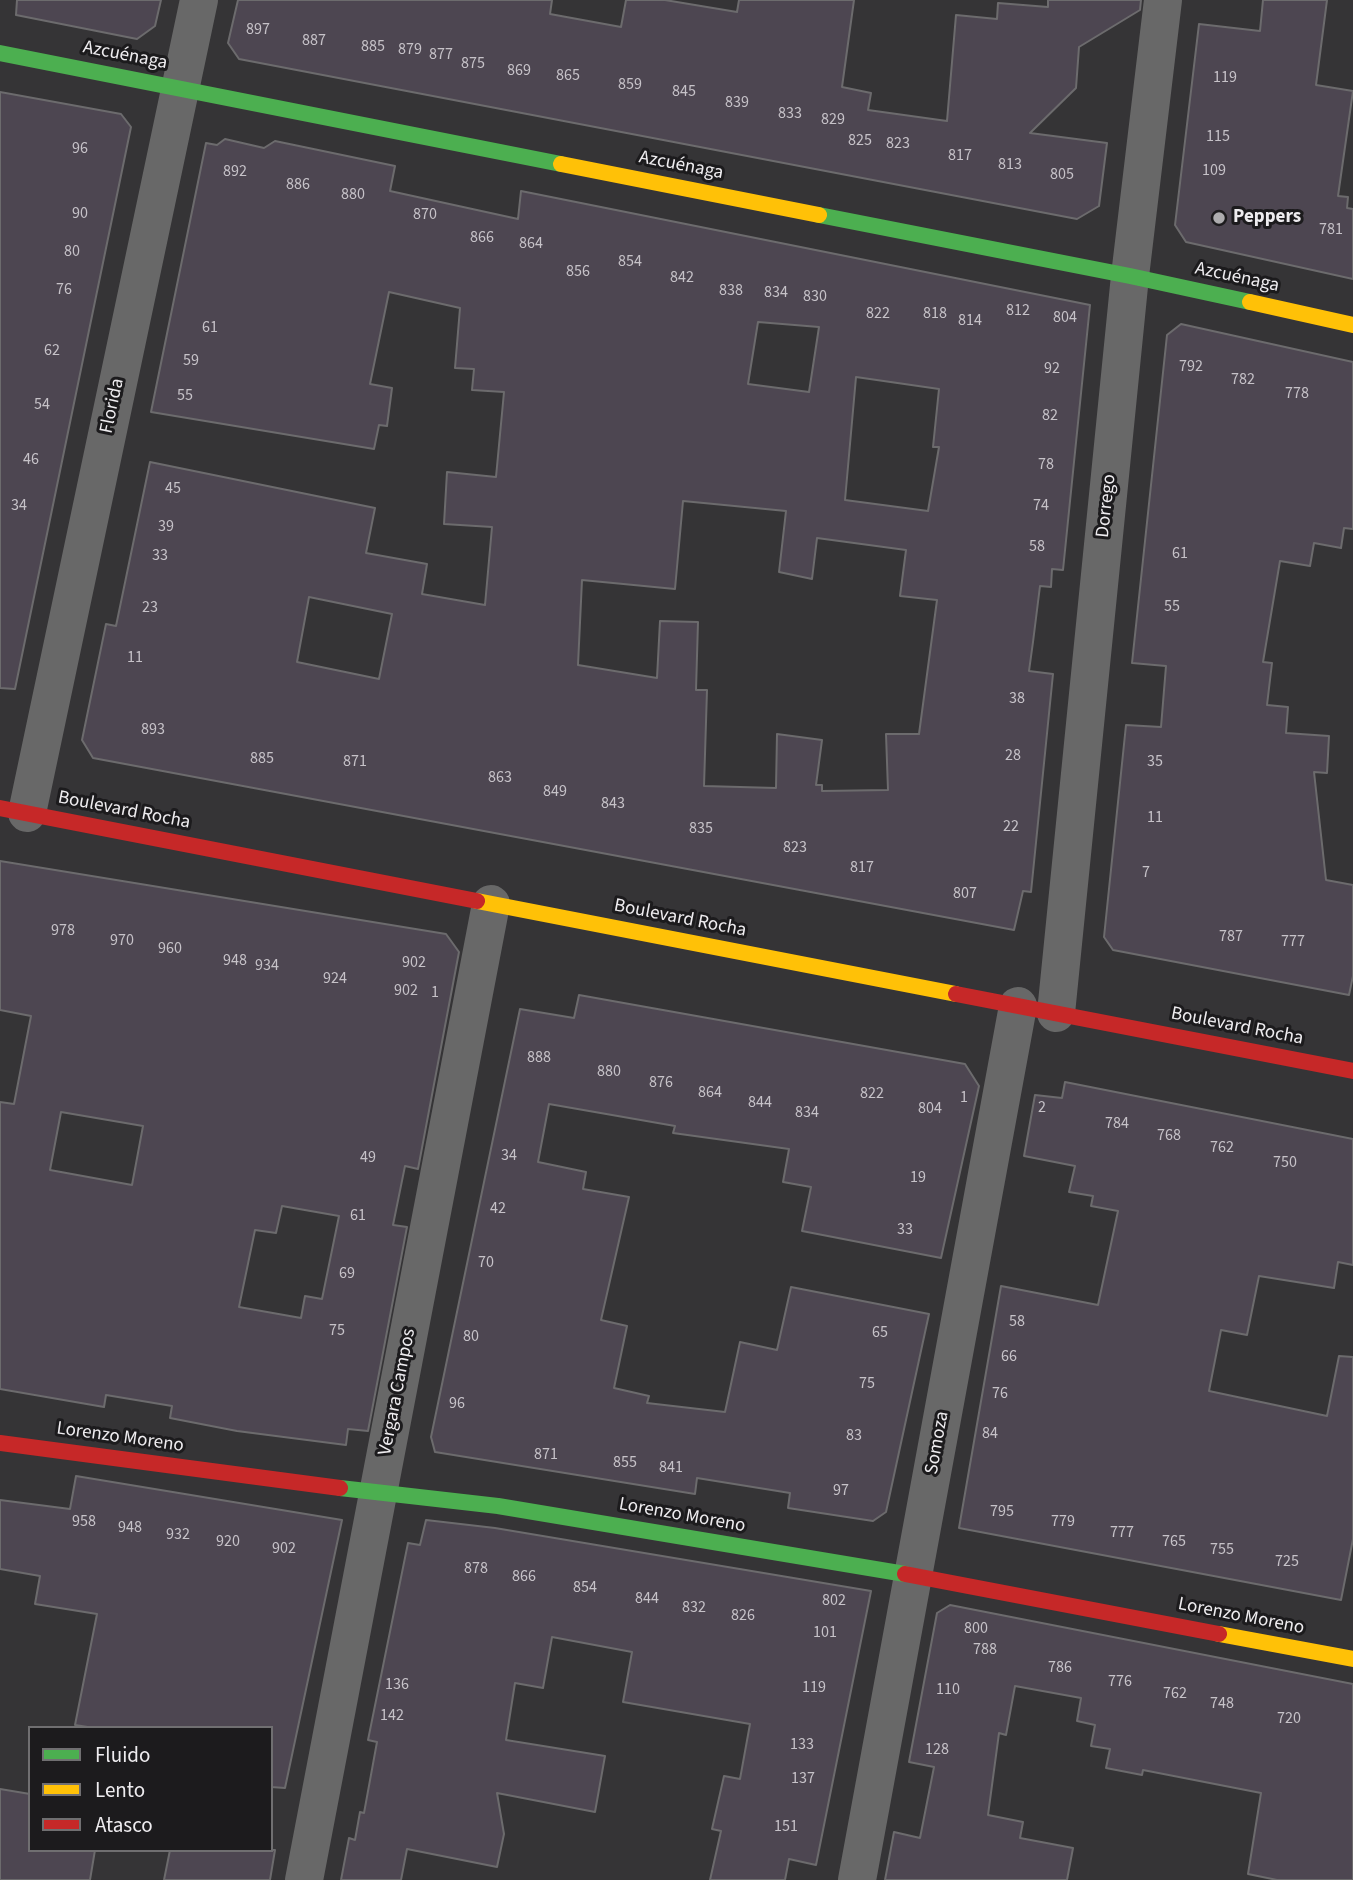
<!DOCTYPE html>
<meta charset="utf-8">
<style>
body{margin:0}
#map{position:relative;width:1353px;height:1880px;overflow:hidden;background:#353436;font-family:"Source Sans 3",sans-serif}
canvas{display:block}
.legend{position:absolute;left:28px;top:1726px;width:245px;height:126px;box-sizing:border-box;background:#1c1b1d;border:2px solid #706f71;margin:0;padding:9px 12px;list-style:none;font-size:21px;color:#eeecef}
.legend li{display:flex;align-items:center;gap:14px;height:35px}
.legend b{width:35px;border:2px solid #706f71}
</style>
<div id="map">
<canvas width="1353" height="1880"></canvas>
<ul class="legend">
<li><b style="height:9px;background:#4caf50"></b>Fluido</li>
<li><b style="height:9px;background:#ffc107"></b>Lento</li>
<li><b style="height:9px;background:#c62828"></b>Atasco</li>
</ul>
</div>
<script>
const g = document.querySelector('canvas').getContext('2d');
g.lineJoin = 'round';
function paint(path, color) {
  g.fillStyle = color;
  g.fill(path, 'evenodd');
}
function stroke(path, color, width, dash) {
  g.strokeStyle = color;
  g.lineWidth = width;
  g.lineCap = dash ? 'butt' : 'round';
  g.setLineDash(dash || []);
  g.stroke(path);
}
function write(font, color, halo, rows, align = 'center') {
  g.font = font + ' "Source Sans 3",sans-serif';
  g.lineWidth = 6;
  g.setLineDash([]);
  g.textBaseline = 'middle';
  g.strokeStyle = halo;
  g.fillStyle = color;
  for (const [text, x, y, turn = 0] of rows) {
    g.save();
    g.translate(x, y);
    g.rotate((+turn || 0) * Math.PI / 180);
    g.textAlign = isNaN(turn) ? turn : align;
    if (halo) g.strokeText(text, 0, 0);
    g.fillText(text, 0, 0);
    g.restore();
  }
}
const building = new Path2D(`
 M17,0H161L155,26L137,39L16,15Z
 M238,0H552L550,14L621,27L626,0H665L737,12L739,0H854L842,87L871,93L868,110L947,121L956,15L997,19L998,3L1048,7V0H1141L1140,10L1079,47L1076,88L1030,133L1107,143L1099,206L1077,219L239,59L228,43Z
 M1263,0H1327L1316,85L1353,91L1338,196L1348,197L1347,208L1353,209V279L1186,242L1175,225L1199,24L1260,31Z
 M0,92L121,114L131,127L15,689L0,688Z
 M225,139L264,148L275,141L395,166L390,191L518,219L521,191L1090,305L1063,570L1052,569L1051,587L1040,586L1033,642L1029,671L1053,674L1031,892L1023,891L1014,930L93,758L82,740L106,624L116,626L150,462L375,508L366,553L427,564L422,594L485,605L492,527L444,524L447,472L496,477L504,392L472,390L474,369L455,368L460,308L389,292L370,384L392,388L387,426L379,425L374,449L151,412L206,143L217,145ZM758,322L819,327L809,392L748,384ZM856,377L939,389L933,447H939L928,511L845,500ZM683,501L786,511L779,572L812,579L817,538L906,550L900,596L937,600L919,734H886L888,790L822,791V785H816L822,740L777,734L776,788L704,786L707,690H696L698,622L660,621L657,678L578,665L582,580L675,589ZM309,597L392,614L379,679L297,662Z
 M1181,324L1353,362V529L1344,528L1341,548L1314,543L1310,566L1280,561L1263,662L1272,663L1267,705L1288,707L1286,733L1329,736L1327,773L1314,772L1326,880L1353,885V976L1349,995L1113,950L1104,937L1126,725L1161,727L1166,666L1132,663L1167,335Z
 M0,861L446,934L459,952L418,1169L405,1166L393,1225L407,1227L368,1431L348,1429L346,1445L237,1431L170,1418L172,1406L106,1395L104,1407L0,1389V1102L14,1104L31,1016L0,1010ZM61,1112L143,1126L132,1185L50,1170ZM282,1206L339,1216L322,1299L305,1296L301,1318L239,1307L255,1230L276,1233Z
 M579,995L965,1064L979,1086L941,1258L802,1231L811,1187L783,1182L789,1149L673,1133L675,1126L549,1104L538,1162L586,1172L583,1189L629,1197L601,1320L627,1326L614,1388L649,1396L647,1403L725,1412L740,1342L777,1350L791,1287L929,1314L886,1512L873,1521L788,1508L790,1493L697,1478L695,1494L435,1452L431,1437L520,1009L574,1018Z
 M1065,1082L1353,1139V1265L1338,1262L1334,1288L1259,1276L1247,1335L1221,1330L1209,1391L1327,1416L1339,1356L1353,1357V1539L1341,1600L959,1528L1001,1286L1098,1305L1118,1211L1091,1206L1093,1196L1069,1192L1075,1166L1024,1156L1035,1095L1062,1098Z
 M76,1476L342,1520L285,1788L271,1787V1728H94L75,1725L97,1614L35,1604L40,1576L0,1569V1500L70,1509Z
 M426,1520L495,1528L871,1591L816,1865L789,1859L785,1880H710L721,1831L712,1829L724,1776L740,1779L750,1724L623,1702L632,1652L552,1637L543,1688L515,1683L506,1740L605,1756L595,1812L497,1793L504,1834L497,1867L407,1849L401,1880H341L349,1838L355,1840L360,1812L364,1813L377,1742L368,1740L408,1543L420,1545Z
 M950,1605L1353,1684V1880H1277L1248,1874L1261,1793L1143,1770L1142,1775L1106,1768L1110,1749L1091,1746L1095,1725L1077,1721L1081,1698L1015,1686L1006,1735L999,1733L988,1815L1023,1822L1020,1838L1073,1848L1067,1880H885L894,1832L920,1838L934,1767L909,1762L937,1613Z
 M0,1789L30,1794V1850H95L90,1880H0Z
 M170,1850H275L270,1880H164Z`);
const street = new Path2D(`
 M27,813L199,0
 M1056,1013L1130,276L1163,0
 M304,1880L491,904
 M857,1880L1018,1006`);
const fast = new Path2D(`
 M0,53L561,164
 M819,215L1130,276L1250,302
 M340,1488L498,1506L905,1574`);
const slow = new Path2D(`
 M561,164L819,215
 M1250,302L1353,325
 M477,901L956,994
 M1219,1634L1353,1659`);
const jam = new Path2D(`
 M0,808L477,901
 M956,994L1353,1071
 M0,1443L340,1488
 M905,1574L1219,1634`);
const markers = [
 [1219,218,7,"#adacae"]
];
const numberNames = [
 ["897",258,30],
 ["887",314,41],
 ["885",373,47],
 ["879",410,50],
 ["877",441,55],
 ["875",473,64],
 ["869",519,71],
 ["865",568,76],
 ["119",1225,78],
 ["859",630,85],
 ["845",684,92],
 ["839",737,103],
 ["833",790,114],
 ["829",833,120],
 ["115",1218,137],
 ["825",860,141],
 ["823",898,144],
 ["96",80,149],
 ["817",960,156],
 ["813",1010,165],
 ["109",1214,171],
 ["892",235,172],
 ["805",1062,175],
 ["886",298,185],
 ["880",353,195],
 ["90",80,214],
 ["870",425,215],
 ["781",1331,230],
 ["866",482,238],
 ["864",531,244],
 ["80",72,252],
 ["854",630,262],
 ["856",578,272],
 ["842",682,278],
 ["76",64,290],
 ["838",731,291],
 ["834",776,293],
 ["830",815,297],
 ["812",1018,311],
 ["822",878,314],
 ["818",935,314],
 ["804",1065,318],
 ["814",970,321],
 ["61",210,328],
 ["62",52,351],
 ["59",191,361],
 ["792",1191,367],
 ["92",1052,369],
 ["782",1243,380],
 ["778",1297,394],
 ["55",185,396],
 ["54",42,405],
 ["82",1050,416],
 ["46",31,460],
 ["78",1046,465],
 ["45",173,489],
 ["34",19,506],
 ["74",1041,506],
 ["39",166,527],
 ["58",1037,547],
 ["61",1180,554],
 ["33",160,556],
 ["55",1172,607],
 ["23",150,608],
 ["11",135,658],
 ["38",1017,699],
 ["893",153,730],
 ["28",1013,756],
 ["885",262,759],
 ["871",355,762],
 ["35",1155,762],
 ["863",500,778],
 ["849",555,792],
 ["843",613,804],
 ["11",1155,818],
 ["22",1011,827],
 ["835",701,829],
 ["823",795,848],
 ["817",862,868],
 ["7",1146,873],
 ["807",965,894],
 ["978",63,931],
 ["787",1231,937],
 ["970",122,941],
 ["777",1293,942],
 ["960",170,949],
 ["948",235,961],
 ["902",414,963],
 ["934",267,966],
 ["924",335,979],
 ["902",406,991],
 ["1",435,993],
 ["888",539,1058],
 ["880",609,1072],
 ["876",661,1083],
 ["864",710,1093],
 ["822",872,1094],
 ["1",964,1098],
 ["844",760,1103],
 ["2",1042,1108],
 ["804",930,1109],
 ["834",807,1113],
 ["784",1117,1124],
 ["768",1169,1136],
 ["762",1222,1148],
 ["34",509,1156],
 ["49",368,1158],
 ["750",1285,1163],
 ["19",918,1178],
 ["42",498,1209],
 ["61",358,1216],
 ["33",905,1230],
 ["70",486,1263],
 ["69",347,1274],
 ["58",1017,1322],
 ["75",337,1331],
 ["65",880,1333],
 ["80",471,1337],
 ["66",1009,1357],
 ["75",867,1384],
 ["76",1000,1394],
 ["96",457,1404],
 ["84",990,1434],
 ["83",854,1436],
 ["871",546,1455],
 ["855",625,1463],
 ["841",671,1468],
 ["97",841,1491],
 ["795",1002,1512],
 ["958",84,1522],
 ["779",1063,1522],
 ["948",130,1528],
 ["777",1122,1533],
 ["932",178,1535],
 ["920",228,1542],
 ["765",1174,1542],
 ["902",284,1549],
 ["755",1222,1550],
 ["725",1287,1562],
 ["878",476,1569],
 ["866",524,1577],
 ["854",585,1588],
 ["844",647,1599],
 ["802",834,1601],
 ["832",694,1608],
 ["826",743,1616],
 ["800",976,1629],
 ["101",825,1633],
 ["788",985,1650],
 ["786",1060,1668],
 ["776",1120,1682],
 ["136",397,1685],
 ["119",814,1688],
 ["110",948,1690],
 ["762",1175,1694],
 ["748",1222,1704],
 ["142",392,1716],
 ["720",1289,1719],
 ["133",802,1745],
 ["128",937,1750],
 ["137",803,1779],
 ["151",786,1827]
];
const streetNames = [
 ["Azcuénaga",125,56,11],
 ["Azcuénaga",681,166,11],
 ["Azcuénaga",1237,278,12],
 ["Florida",113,406,-78],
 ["Dorrego",1107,506,-84],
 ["Boulevard Rocha",124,811,11],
 ["Boulevard Rocha",680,919,11],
 ["Boulevard Rocha",1237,1027,11],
 ["Vergara Campos",398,1392,-79],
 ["Lorenzo Moreno",120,1438,8],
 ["Somoza",938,1443,-80],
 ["Lorenzo Moreno",682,1516,10],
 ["Lorenzo Moreno",1241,1617,11]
];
const poiNames = [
 ["Peppers",1233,218]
];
paint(building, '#4d4651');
stroke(building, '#6c6b6d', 2);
stroke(street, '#686868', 38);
stroke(fast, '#4caf50', 16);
stroke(slow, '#ffc107', 16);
stroke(jam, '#c62828', 16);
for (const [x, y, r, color] of markers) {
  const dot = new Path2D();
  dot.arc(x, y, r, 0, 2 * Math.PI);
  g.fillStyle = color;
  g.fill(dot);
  stroke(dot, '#1c1b1d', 2.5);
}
write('16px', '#c6c2c8', null, numberNames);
write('19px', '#eeecef', '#1c1b1d', streetNames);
write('bold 19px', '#eeecef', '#1c1b1d', poiNames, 'left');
</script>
